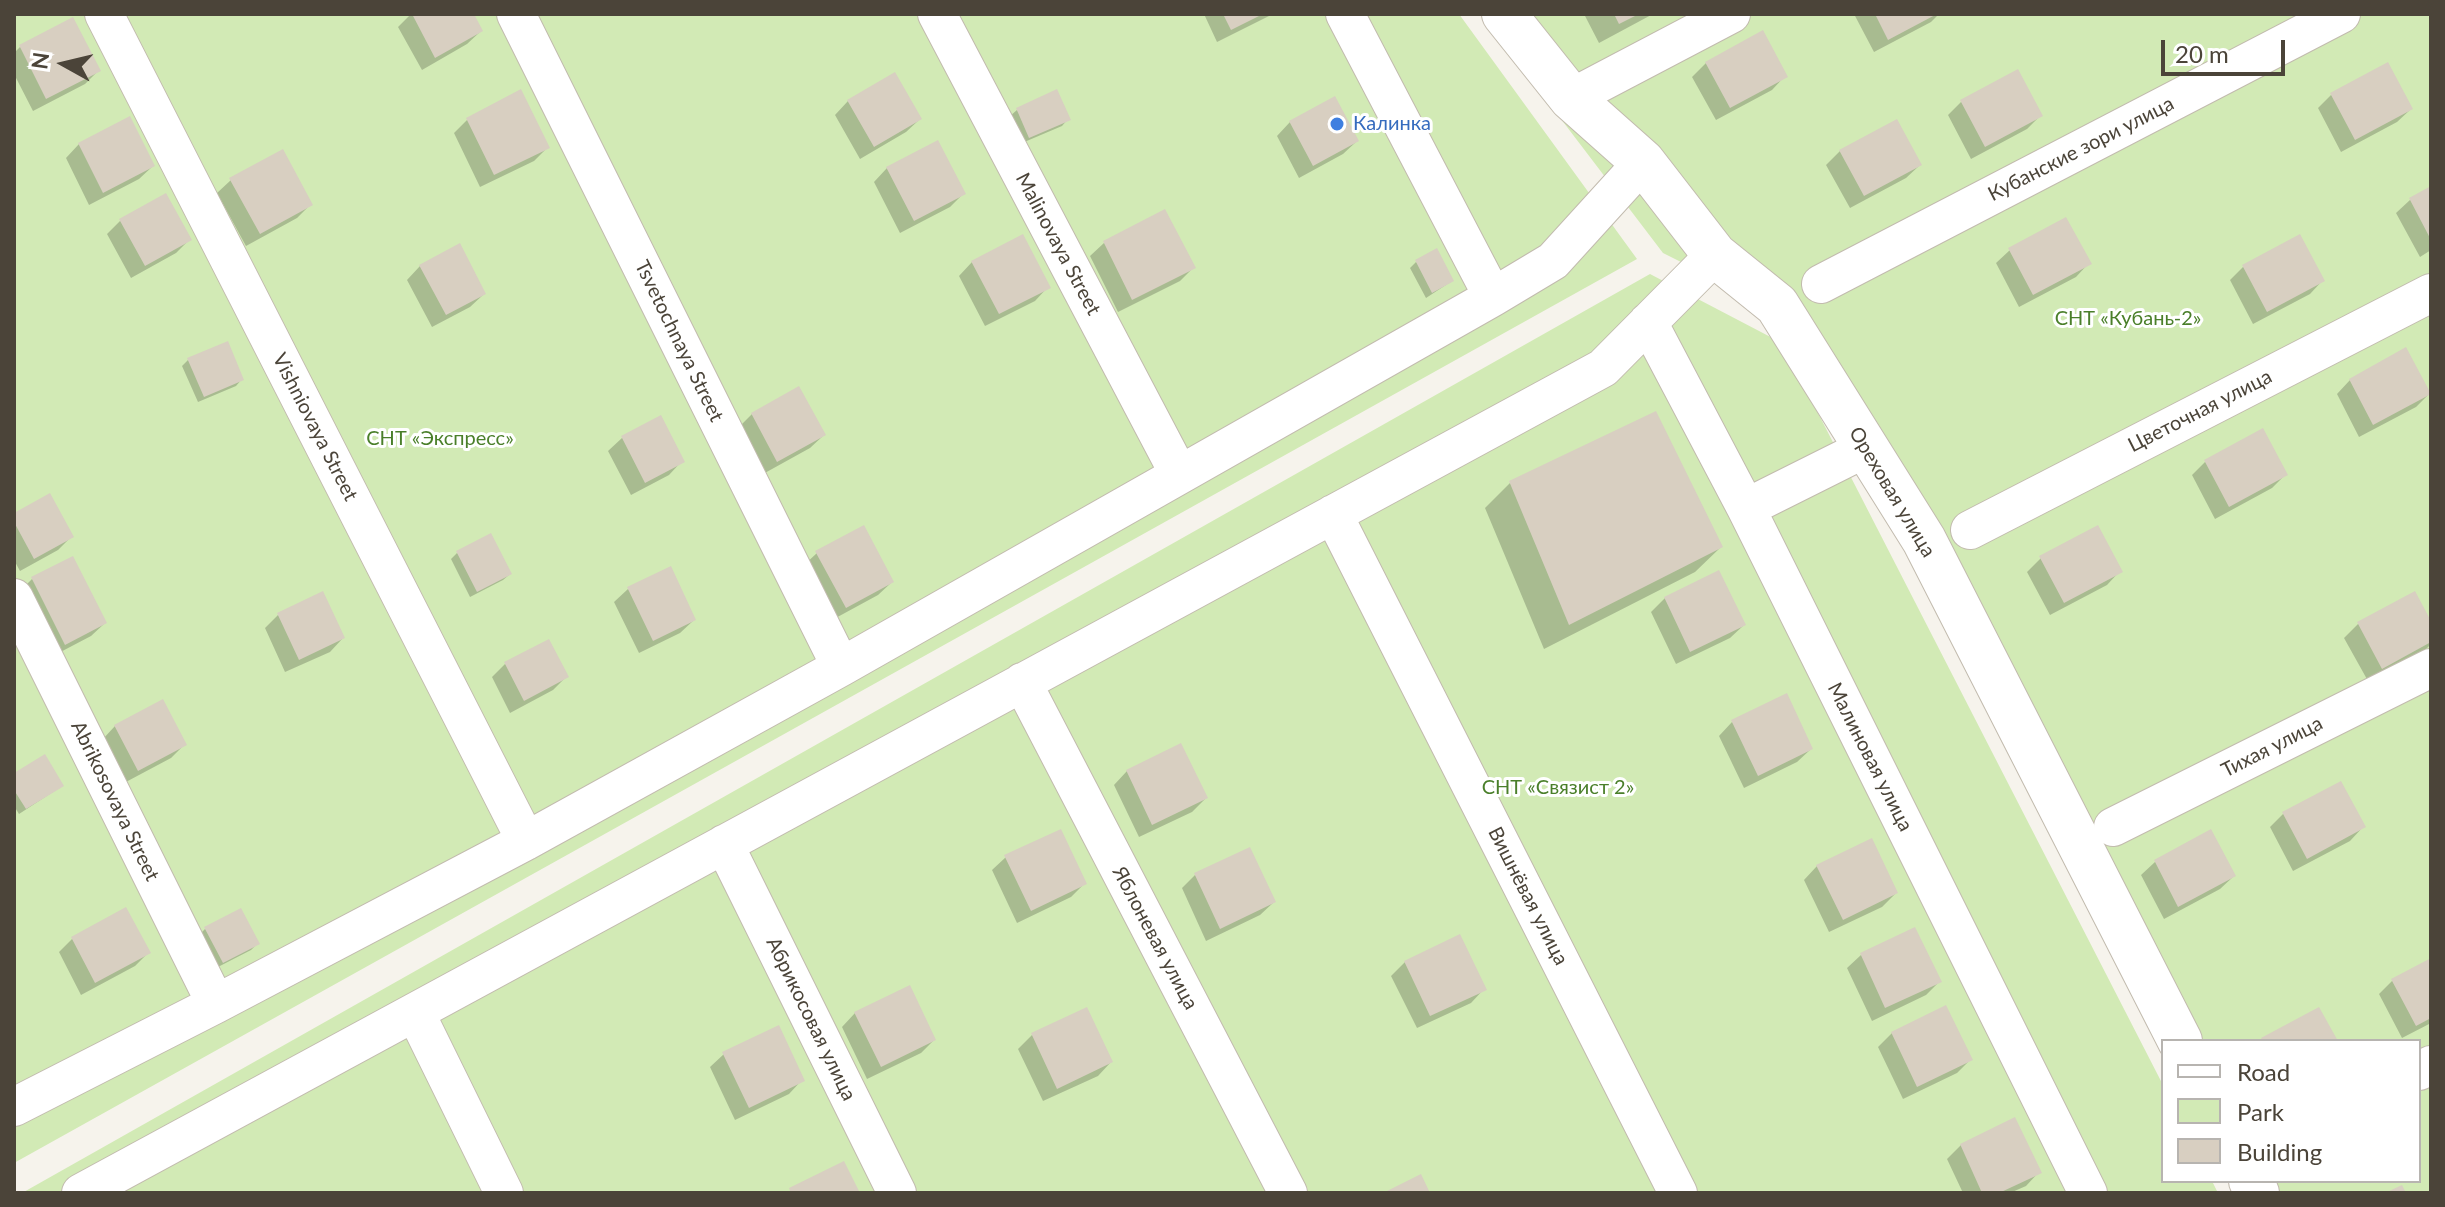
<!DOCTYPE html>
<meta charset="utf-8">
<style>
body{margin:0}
#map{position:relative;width:2445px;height:1207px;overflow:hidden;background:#f6f3ec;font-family:Lato,sans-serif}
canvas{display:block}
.frame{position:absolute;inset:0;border:16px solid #4b4439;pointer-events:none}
.legend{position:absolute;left:2161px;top:1039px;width:260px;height:144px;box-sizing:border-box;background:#fff;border:2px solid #b7b4b0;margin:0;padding:10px 14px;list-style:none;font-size:24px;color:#4b4439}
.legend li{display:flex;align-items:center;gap:16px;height:40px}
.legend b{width:40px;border:2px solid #b7b4b0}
.north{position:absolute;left:24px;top:24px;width:80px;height:80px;-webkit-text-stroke:6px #fff;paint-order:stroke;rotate:278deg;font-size:22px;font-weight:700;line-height:32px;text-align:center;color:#4b4439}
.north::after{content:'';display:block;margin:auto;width:28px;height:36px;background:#4b4439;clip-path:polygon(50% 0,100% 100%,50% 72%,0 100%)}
.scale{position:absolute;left:2161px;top:40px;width:124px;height:36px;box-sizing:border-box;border:4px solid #4b4439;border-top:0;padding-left:10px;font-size:24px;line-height:28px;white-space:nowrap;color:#4b4439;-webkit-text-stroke:6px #fff;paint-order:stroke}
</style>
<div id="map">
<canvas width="2445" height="1207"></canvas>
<div class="frame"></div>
<ul class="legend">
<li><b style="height:10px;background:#fff"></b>Road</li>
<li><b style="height:22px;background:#d2eab5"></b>Park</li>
<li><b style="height:22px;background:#d8cfc1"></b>Building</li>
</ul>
<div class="north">N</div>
<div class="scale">20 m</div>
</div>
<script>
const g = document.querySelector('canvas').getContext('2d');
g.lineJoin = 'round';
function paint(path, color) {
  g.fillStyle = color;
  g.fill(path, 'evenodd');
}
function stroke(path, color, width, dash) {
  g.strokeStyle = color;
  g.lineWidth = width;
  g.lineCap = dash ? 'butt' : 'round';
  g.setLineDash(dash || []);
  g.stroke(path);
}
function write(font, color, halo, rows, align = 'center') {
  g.font = font + ' Lato,sans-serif';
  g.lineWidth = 6;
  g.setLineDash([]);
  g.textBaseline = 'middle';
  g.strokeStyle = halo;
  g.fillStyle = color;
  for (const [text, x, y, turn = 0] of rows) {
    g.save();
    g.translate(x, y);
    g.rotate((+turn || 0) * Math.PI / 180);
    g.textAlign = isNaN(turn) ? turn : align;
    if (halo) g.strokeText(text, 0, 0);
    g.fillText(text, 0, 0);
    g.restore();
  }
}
const green = new Path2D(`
 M14,14H1459L1637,259L14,1163Z
 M1490,14H2431V1193H2235L2229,1181H2419V1041H2163V1052L1781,312L1663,253L1532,81Z
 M1650,274L1782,343L2163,1085V1181H2212L2218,1193H22Z`);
const shadow = new Path2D(`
 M411,14H472L481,31L467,44L422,70L398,27Z
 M1204,14H1273L1217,42Z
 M1584,14H1653L1599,43Z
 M1854,14H1939L1931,22L1874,52Z
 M20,47L98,71L85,84L33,111L14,74V53Z
 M1706,63L1785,76L1772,90L1716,120L1692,77Z
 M2331,95L2411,109L2397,122L2341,152L2318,108Z
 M848,101L920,119L906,132L860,159L835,115Z
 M1961,102L2041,115L2027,129L1971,159L1948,115Z
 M1017,110L1068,119L1062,126L1022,143L1010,116Z
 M468,119L547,148L534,161L480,187L454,133Z
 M1290,122L1357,141L1343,154L1299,178L1277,136Z
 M79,144L153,166L139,179L89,205L66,158Z
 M1840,151L1920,165L1906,178L1850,208L1826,165Z
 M887,168L963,194L950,207L900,233L874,182Z
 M231,180L311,204L297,218L246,246L217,193Z
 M2431,188V250L2420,257L2396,213L2410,200Z
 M120,221L189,240L176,253L131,278L107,234Z
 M1104,243L1193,268L1180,281L1118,312L1090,256Z
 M2010,250L2089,263L2076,277L2019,307L1996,263Z
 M972,262L1048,287L1035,301L985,326L959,276Z
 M1416,262L1452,281L1426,298L1410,268Z
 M420,266L484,294L470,307L432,327L407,280Z
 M2243,267L2323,280L2310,294L2253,324L2230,280Z
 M188,360L242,379L236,386L198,402L182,366Z
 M2350,380L2429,394L2416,407L2359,437L2337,394Z
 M752,414L824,435L810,448L763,474L738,428Z
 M660,418L682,461L669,475L631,495L608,451L622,438Z
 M2205,462L2285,475L2272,488L2215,519L2192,475Z
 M1510,483L1721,547L1695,572L1544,649L1485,508Z
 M14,515L71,537L58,550L20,571L14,560Z
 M457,553L510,574L503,580L470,597L451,559Z
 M817,553L892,582L878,595L832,620L803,566Z
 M2041,558L2120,571L2107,585L2050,615L2027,572Z
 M32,579L105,623L91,636L51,657L19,592Z
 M628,589L694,620L680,633L639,653L614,602Z
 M2414,594L2431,625V644L2424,651L2368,681L2344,638L2358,624Z
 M1665,598L1744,625L1730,638L1676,664L1651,612Z
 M278,615L343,638L330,652L285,672L265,628Z
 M505,664L567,676L553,690L510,713L492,677Z
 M1732,722L1811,749L1797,762L1744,788L1719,736Z
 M115,726L184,745L171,758L124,783L102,740Z
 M1127,771L1206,798L1192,812L1139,837L1114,785Z
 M14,775L62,786L19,814L14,806Z
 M2284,813L2363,827L2350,841L2293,871L2270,827Z
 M2210,832L2234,876L2220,889L2164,919L2141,875L2155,862Z
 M1006,857L1084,884L1071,897L1017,923L992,870Z
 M1817,866L1896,893L1882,907L1829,932L1804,880Z
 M1195,875L1274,902L1260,915L1206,941L1182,888Z
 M205,929L257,944L251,950L216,968L199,935Z
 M1914,929L1939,982L1926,995L1872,1021L1847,968L1861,955Z
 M72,939L148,953L135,966L81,995L59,952Z
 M2431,960V1023L2402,1038L2379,994L2392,981Z
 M1405,962L1484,989L1471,1003L1417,1028L1391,976Z
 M1086,1009L1111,1062L1098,1076L1043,1101L1018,1049L1032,1035Z
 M855,1013L934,1040L921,1053L867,1079L842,1027Z
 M1892,1033L1970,1060L1957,1073L1903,1099L1878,1047Z
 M724,1054L802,1080L789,1094L735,1120L710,1067Z
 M1961,1145L2039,1172L2026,1186L2010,1193H1963L1947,1159Z`);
const building = new Path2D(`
 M412,14H474L483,31L435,58Z
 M1223,14H1263L1231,30Z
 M1614,14H1639L1619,24Z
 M1875,14H1937L1888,40Z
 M73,17L101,71L46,99L19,45Z
 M1763,30L1788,77L1730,108L1705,62Z
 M2388,62L2413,109L2355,140L2330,93Z
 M2018,69L2043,116L1985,147L1960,100Z
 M895,72L922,119L874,147L847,100Z
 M521,89L550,148L494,175L466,118Z
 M1057,89L1071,120L1029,138L1016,108Z
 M1335,96L1359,141L1313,166L1289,121Z
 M130,116L155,166L103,193L78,143Z
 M1897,119L1922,165L1864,196L1839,150Z
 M938,140L966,194L914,221L886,167Z
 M283,149L313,205L260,234L229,178Z
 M2431,186V240L2409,198Z
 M166,193L192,240L145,266L119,219Z
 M1165,209L1196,268L1132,300L1103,241Z
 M2066,217L2092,264L2033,295L2008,248Z
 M1023,234L1051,288L999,314L971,261Z
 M2300,234L2325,281L2267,312L2242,265Z
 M460,243L486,294L446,315L419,265Z
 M1437,248L1454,281L1432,293L1415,260Z
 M228,341L244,380L204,397L187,358Z
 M2406,347L2431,394L2373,425L2349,379Z
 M799,386L826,435L777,462L751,413Z
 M1656,411L1723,547L1569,625L1509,481Z
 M661,415L685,462L645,483L621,436Z
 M2263,428L2288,475L2229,507L2204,460Z
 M50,493L74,537L34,559L14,522V513Z
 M864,525L894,582L846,608L815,551Z
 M2098,525L2123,572L2064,603L2039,556Z
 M491,533L512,574L477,592L456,551Z
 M73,556L107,623L65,645L31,577Z
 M671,566L696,620L653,641L627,587Z
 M1719,570L1746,625L1690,652L1664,597Z
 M323,591L345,638L299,660L277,613Z
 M2415,591L2431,621V642L2382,669L2357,622Z
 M549,639L569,677L524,701L504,662Z
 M1787,693L1813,749L1758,776L1731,720Z
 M163,699L187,745L138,771L114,725Z
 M1181,743L1208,798L1152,825L1126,770Z
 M45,754L64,786L26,809L14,790V773Z
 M2341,781L2366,827L2307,859L2282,812Z
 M1061,829L1087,884L1031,911L1004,855Z
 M2211,829L2236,876L2178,907L2154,860Z
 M1872,838L1898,893L1843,920L1816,865Z
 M1250,847L1276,902L1220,929L1194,873Z
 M126,907L151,953L95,983L71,937Z
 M241,908L260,944L223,963L204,927Z
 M1915,927L1942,982L1885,1008L1860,953Z
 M1460,934L1487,990L1430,1016L1404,961Z
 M2431,958V1018L2416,1026L2391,979Z
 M910,985L936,1040L881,1067L854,1012Z
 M1946,1005L1973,1060L1917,1087L1891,1032Z
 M1087,1007L1113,1062L1057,1089L1031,1033Z
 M2319,1007L2338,1041H2263L2261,1038Z
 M779,1025L805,1081L749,1108L722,1052Z
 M2015,1117L2042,1173L1999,1193H1982L1960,1144Z
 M844,1161L860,1193H791L789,1188Z
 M1421,1174L1430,1193H1383Z
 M2402,1185L2406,1193H2385Z`);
const minor = new Path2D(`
 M104,14L526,841
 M516,14L841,667
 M937,14L1179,474
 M1345,14L1493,297
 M1571,98L1731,14
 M1821,284L2341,14
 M1648,322L1746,508L2088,1193
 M1746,508L1866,448
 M1333,514L1678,1193
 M1970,530L2431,293
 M14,598L216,1004
 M1022,682L1288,1193
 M2113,827L2431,668
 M724,844L897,1193
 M415,1012L504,1193
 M2419,1071L2431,1065
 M14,1107L216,1004L526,841L841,667L1493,297L1553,261L1643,162
 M81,1193L1603,368L1715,255`);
const tertiary = new Path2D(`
 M1504,14L1571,98L1643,162L1715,255L1777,305L1924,540L2180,1041
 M2251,1181L2257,1193`);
const markers = [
 [1337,124,8,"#3f7fe0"]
];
const shopNames = [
 ["Калинка",1353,124]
];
const streetNames = [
 ["Кубанские зори улица",2081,149,-27],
 ["Malinovaya Street",1058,244,62],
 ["Tsvetochnaya Street",679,341,64],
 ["Цветочная улица",2200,411,-27],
 ["Vishniovaya Street",315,427,63],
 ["Ореховая улица",1892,492,59],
 ["Тихая улица",2272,747,-27],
 ["Малиновая улица",1870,757,63],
 ["Abrikosovaya Street",115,801,64],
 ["Вишнёвая улица",1528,896,63],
 ["Яблоневая улица",1155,938,62],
 ["Абрикосовая улица",811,1019,64]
];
const parkNames = [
 ["СНТ «Кубань-2»",2128,319],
 ["СНТ «Экспресс»",440,439],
 ["СНТ «Связист 2»",1558,788]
];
paint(green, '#d2eab5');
paint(shadow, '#0003');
paint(building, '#d8cfc1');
stroke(minor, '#c2bbae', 40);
stroke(tertiary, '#c2bbae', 46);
stroke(minor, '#fff', 38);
stroke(tertiary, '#fff', 44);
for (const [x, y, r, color] of markers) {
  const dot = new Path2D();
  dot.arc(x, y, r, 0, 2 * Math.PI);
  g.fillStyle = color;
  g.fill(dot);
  stroke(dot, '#fff', 3);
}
write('20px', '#366cbe', '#fff', shopNames, 'left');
write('20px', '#4b4439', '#fff', streetNames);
write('20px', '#4a7f2a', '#fff', parkNames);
</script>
